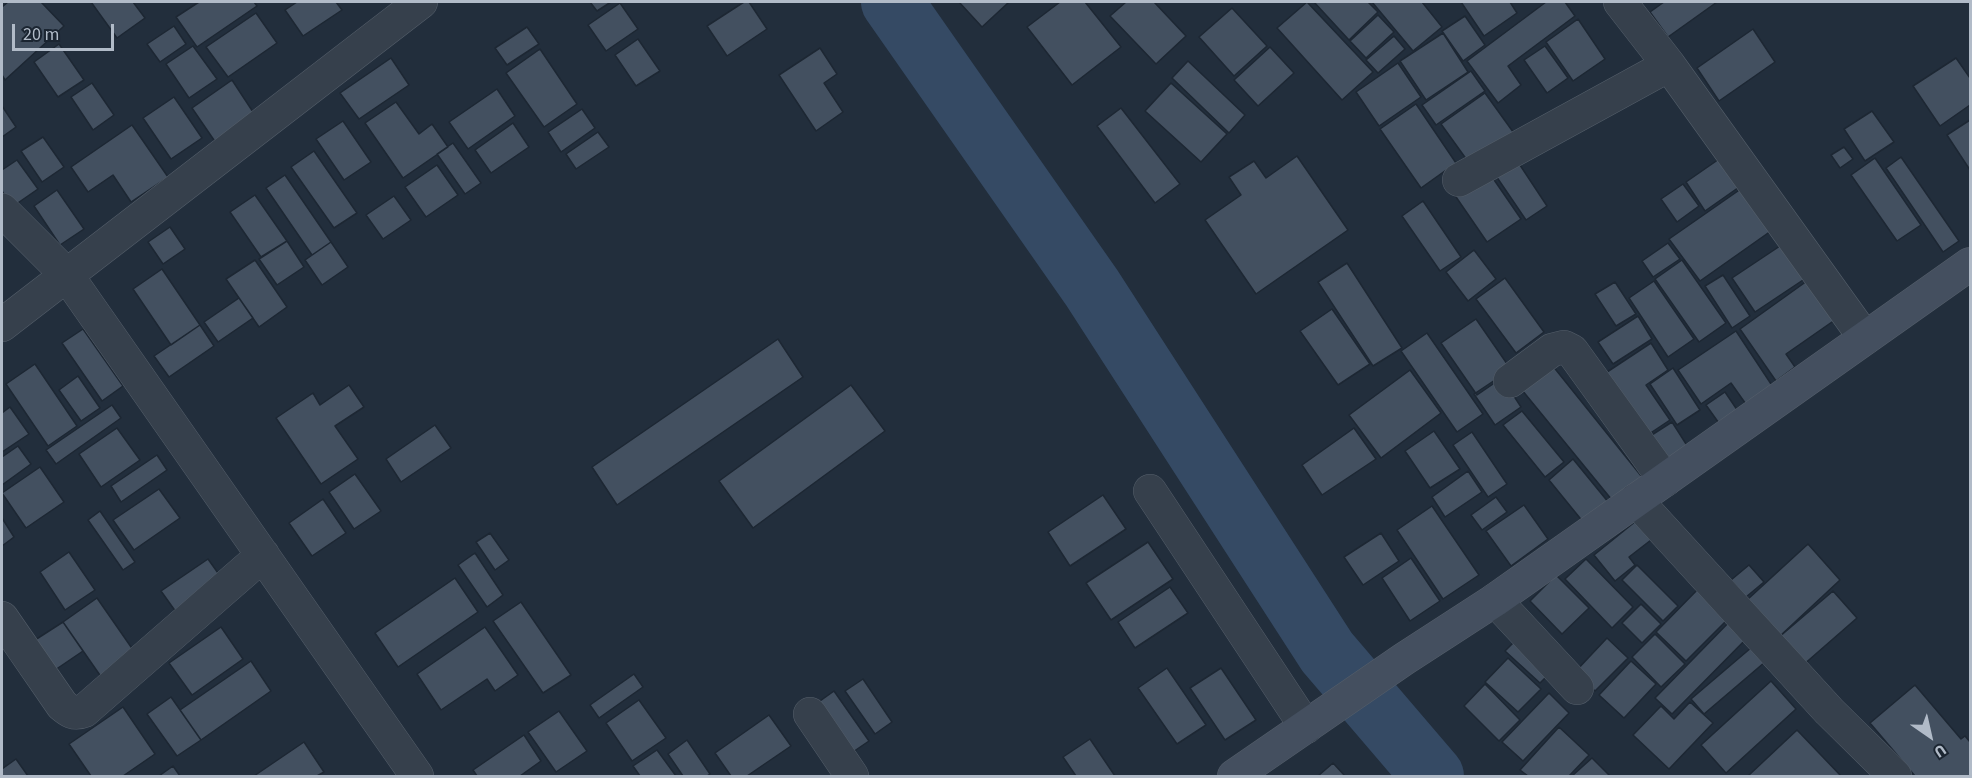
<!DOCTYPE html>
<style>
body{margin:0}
#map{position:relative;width:1972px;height:778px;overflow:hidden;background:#222e3c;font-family:"Source Sans 3",sans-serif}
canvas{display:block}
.frame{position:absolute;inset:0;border:3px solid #b1bbc8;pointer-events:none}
.north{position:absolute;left:1900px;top:706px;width:60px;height:60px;-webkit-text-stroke:4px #1b2531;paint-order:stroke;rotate:146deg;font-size:16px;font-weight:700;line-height:24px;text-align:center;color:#b1bbc8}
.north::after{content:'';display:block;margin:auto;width:21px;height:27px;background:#b1bbc8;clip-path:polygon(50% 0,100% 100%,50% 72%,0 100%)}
.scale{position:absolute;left:12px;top:24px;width:102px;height:27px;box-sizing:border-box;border:3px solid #b1bbc8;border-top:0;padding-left:8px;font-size:18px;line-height:21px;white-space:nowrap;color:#b1bbc8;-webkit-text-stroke:4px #1b2531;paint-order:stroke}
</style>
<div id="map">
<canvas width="1972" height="778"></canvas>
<div class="frame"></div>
<div class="north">U</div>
<div class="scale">20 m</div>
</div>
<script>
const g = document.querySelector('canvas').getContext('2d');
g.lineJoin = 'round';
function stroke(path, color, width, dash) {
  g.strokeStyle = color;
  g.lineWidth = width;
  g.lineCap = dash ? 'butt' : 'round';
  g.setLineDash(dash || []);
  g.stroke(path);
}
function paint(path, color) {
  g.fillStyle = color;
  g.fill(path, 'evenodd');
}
const river = new Path2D(`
 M892,2L1092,288L1327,652L1433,776`);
const building = new Path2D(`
 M8,2H41L64,26L5,80L2,75V7Z
 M91,2H133L145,18L117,38Z
 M199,2H254L257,6L197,47L176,17Z
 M297,2H336L342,10L303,36L285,10Z
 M590,2H611L597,11Z
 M744,2H749L767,29L727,56L707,26Z
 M959,2H1009L982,27Z
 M1060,2H1085L1121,47L1072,85L1027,27Z
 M1126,2H1154L1186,36L1156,64L1110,16Z
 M1307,2L1373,72L1342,100L1277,28Z
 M1314,2H1368L1378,12L1349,40Z
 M1372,2H1422L1442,27L1413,51Z
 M1461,2H1510L1517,13L1484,36Z
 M1546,2H1565L1575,16L1508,66L1521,85L1498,103L1467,61Z
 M1664,2H1717L1668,37L1650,12Z
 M620,3L638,29L606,51L588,25Z
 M1232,8L1267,46L1234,76L1199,37Z
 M256,13L277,43L228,77L206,47Z
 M1378,15L1394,32L1366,58L1350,41Z
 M1465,16L1485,45L1463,61L1442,31Z
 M1578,19L1605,59L1573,81L1546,42Z
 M174,26L186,44L160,62L147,44Z
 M527,27L539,44L507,65L495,48Z
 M1753,29L1775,62L1719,101L1697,68Z
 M1443,33L1468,72L1426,100L1400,61Z
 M1394,36L1405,49L1378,73L1366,60Z
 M638,39L660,71L636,86L615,55Z
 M59,44L84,80L58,97L34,62Z
 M193,46L217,79L189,98L166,64Z
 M1545,46L1568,78L1547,93L1524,60Z
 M1270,47L1294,73L1258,106L1234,80Z
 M820,48L837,74L824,83L843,112L816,131L779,75Z
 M540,49L577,104L544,127L506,73Z
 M391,58L409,85L359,119L340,93Z
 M1956,58L1970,78V105L1940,126L1913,86Z
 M1188,61L1245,115L1229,133L1172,78Z
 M1398,63L1421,97L1379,126L1356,92Z
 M1471,71L1485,91L1436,125L1422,105Z
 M232,80L255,115L216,143L192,108Z
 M92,83L114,115L93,130L71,97Z
 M1171,83L1227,134L1201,162L1145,111Z
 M497,89L515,116L468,149L449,122Z
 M1485,93L1516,136L1472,167L1441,124Z
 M174,97L202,138L171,159L143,118Z
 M396,102L419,134L432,124L448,147L403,178L365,123Z
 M1416,104L1456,163L1421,188L1380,129Z
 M2,106L16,127L2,137Z
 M1121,108L1180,184L1155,203L1097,126Z
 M582,109L595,128L561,152L548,132Z
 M1872,111L1894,142L1865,161L1844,129Z
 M1970,120V170L1947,135Z
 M343,121L371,162L344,180L316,139Z
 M513,123L529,147L491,173L475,150Z
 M132,125L168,177L131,202L113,175L88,192L71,167Z
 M598,132L609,147L576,169L566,154Z
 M43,137L64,167L42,182L21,151Z
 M453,143L481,183L465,194L437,154Z
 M1844,147L1853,159L1840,168L1831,155Z
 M314,151L357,213L334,228L291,167Z
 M1297,156L1348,230L1256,294L1205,220L1241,195L1229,177L1254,161L1266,178Z
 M1514,156L1547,206L1526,220L1492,170Z
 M1722,157L1742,185L1705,211L1686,182Z
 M1901,157L1959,241L1943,252L1886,168Z
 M1875,158L1921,225L1897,241L1851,175Z
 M17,160L38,189L12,207L2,191V170Z
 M437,165L458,195L426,217L405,187Z
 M1488,171L1521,219L1487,242L1454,194Z
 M285,175L331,242L312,255L266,188Z
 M1683,184L1699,206L1677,222L1661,199Z
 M1748,184L1778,226L1700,281L1669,239Z
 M57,190L84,229L60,245L34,206Z
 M255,195L287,241L261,257L230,212Z
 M394,196L411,220L383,239L366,215Z
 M1423,201L1461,257L1440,271L1402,216Z
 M170,227L185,249L163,264L148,242Z
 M287,241L304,267L277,285L259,259Z
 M331,242L348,267L322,285L305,260Z
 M1668,243L1680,259L1653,277L1642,261Z
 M1783,244L1806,278L1755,312L1732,278Z
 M1474,250L1496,279L1468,301L1446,272Z
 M255,260L287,307L259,327L226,279Z
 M1682,260L1726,323L1699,342L1655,279Z
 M1347,263L1402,348L1373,366L1318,282Z
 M162,269L200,325L171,345L133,289Z
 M1723,275L1750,316L1732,328L1705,286Z
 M1814,276L1842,315L1786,354L1795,367L1776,381L1740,329Z
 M1505,278L1544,332L1516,353L1476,299Z
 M1654,281L1694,339L1668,357L1629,298Z
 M1615,282L1636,314L1616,326L1595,294Z
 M239,298L253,318L218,342L204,322Z
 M1332,309L1370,364L1338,385L1300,331Z
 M1638,316L1652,339L1613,364L1598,342Z
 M1476,319L1512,371L1477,395L1441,343Z
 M200,325L214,346L169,377L154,356Z
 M83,329L123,386L102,401L62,343Z
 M1736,331L1775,390L1748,407L1731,383L1701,404L1678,370Z
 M1427,333L1483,414L1457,432L1401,351Z
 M778,339L803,377L617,505L592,467Z
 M1651,343L1668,370L1646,385L1670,420L1643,438L1601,376Z
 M35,364L77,426L48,446L6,384Z
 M1552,365L1642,477L1612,500L1522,390Z
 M1673,368L1700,410L1677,425L1650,384Z
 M1410,370L1441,413L1381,458L1349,415Z
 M78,376L100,408L81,421L59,390Z
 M1501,376L1521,407L1495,425L1474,394Z
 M349,385L364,407L335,426L358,459L321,484L276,418L313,393L320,405Z
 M851,385L885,431L753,528L719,481Z
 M1725,392L1744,420L1726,433L1706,405Z
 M112,405L121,418L56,464L46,450Z
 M10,407L29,434L2,452V413Z
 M1522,411L1564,462L1545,477L1503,425Z
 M1672,422L1688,447L1660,465L1644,440Z
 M435,425L451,448L401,482L386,459Z
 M117,428L140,460L101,487L79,454Z
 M1354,428L1376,459L1322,495L1302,465Z
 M1434,431L1460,469L1430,488L1405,451Z
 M1472,432L1507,484L1488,497L1453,445Z
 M18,446L31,464L2,485V457Z
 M157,455L167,470L121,502L111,486Z
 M1573,459L1609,503L1584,523L1549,480Z
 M40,467L64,502L26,528L2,493Z
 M1468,471L1482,492L1445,517L1432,497Z
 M355,474L381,511L354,529L329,492Z
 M159,489L180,518L134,550L113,520Z
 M1103,495L1126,529L1070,566L1048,532Z
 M1496,497L1507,512L1482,530L1471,515Z
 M323,499L346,533L312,556L289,523Z
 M1524,505L1548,539L1511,566L1486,531Z
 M1432,506L1479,575L1443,599L1397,530Z
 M100,511L135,562L123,570L88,520Z
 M2,518L14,537L2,546Z
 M1636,521L1651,540L1629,557L1635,565L1615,581L1594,555Z
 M490,533L509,560L495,570L476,542Z
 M1381,533L1399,561L1363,585L1344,557Z
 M1148,542L1173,579L1111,620L1086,583Z
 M1808,544L1840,580L1780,636L1747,600Z
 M69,552L95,590L65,610L40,572Z
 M475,553L503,595L487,607L458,565Z
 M1411,558L1440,601L1410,621L1382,578Z
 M208,559L223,580L176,612L161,591Z
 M1586,559L1633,607L1612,628L1565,579Z
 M1637,565L1678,606L1663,621L1622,580Z
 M1749,565L1764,582L1746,597L1731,580Z
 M1556,575L1589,608L1562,634L1530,601Z
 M455,578L478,612L398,667L375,633Z
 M1703,584L1733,614L1686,661L1656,632Z
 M1170,587L1188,613L1135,648L1118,622Z
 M1833,591L1857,618L1802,666L1778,638Z
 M97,598L138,657L104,681L63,622Z
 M521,602L571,675L543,693L493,621Z
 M1641,604L1661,624L1642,643L1622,623Z
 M1736,615L1753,632L1672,714L1655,698Z
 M63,622L83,651L55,670L35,640Z
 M221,627L243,659L192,695L169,663Z
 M485,627L518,675L495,691L487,679L441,710L417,674Z
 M1655,634L1685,664L1661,687L1632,657Z
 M1607,638L1628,658L1595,691L1575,672Z
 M1517,639L1552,671L1540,683L1505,651Z
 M1752,647L1765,662L1704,714L1691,699Z
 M1508,658L1541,689L1518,712L1485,682Z
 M251,661L271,691L201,740L180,710Z
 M1631,661L1656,684L1624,718L1599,695Z
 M1167,668L1206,725L1177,744L1138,688Z
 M1221,668L1256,720L1225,740L1190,688Z
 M634,674L643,687L599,718L590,705Z
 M863,679L892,722L875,734L845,691Z
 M1771,681L1796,709L1726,773L1701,745Z
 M1485,684L1520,720L1499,741L1464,706Z
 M1915,685L1961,739L1965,736L1970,742V776H1915L1870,723Z
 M834,691L869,741L847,756L813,706Z
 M1549,693L1569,713L1523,761L1502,742Z
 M171,697L201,740L177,756L147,714Z
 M639,700L666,738L632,761L606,723Z
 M1690,702L1713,723L1669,769L1633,735L1661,706L1674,719Z
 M123,707L155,754L123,776H91L69,744Z
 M559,711L587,751L556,772L528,732Z
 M769,715L791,746L747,776H731L715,753Z
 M1559,727L1589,755L1569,776H1528L1520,770Z
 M1797,730L1841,776H1748Z
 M524,735L541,761L520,776H477L473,770Z
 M1090,739L1115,776H1076L1063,757Z
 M687,740L710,774L707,776H683L668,754Z
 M304,742L324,772L317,776H254Z
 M657,750L676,776H640L633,766Z
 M1592,758L1610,776H1572Z
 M16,759L28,776H2V769Z
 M1333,763L1345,776H1318Z
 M173,766L180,776H159Z`);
const street = new Path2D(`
 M1620,2L1669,65L1865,338
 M1459,180L1669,65
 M2,210L66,274L417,776
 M2,325L421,2
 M1510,381L1552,350L1564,347L1572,351L1665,480
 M1150,491L1306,727
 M1636,500L1829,711L1895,776
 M1495,600L1577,688
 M2,618L62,705C69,711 74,715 84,711L263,555
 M810,714L852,776`);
const secondary = new Path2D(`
 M1234,776L1404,659L1495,600L1970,264`);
stroke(river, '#354a64', 62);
paint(building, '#435060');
stroke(building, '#1d2733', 1.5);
stroke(street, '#545e6a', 34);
stroke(secondary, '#545e6a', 34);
stroke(street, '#36404c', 33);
stroke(secondary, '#444f5f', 33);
</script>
